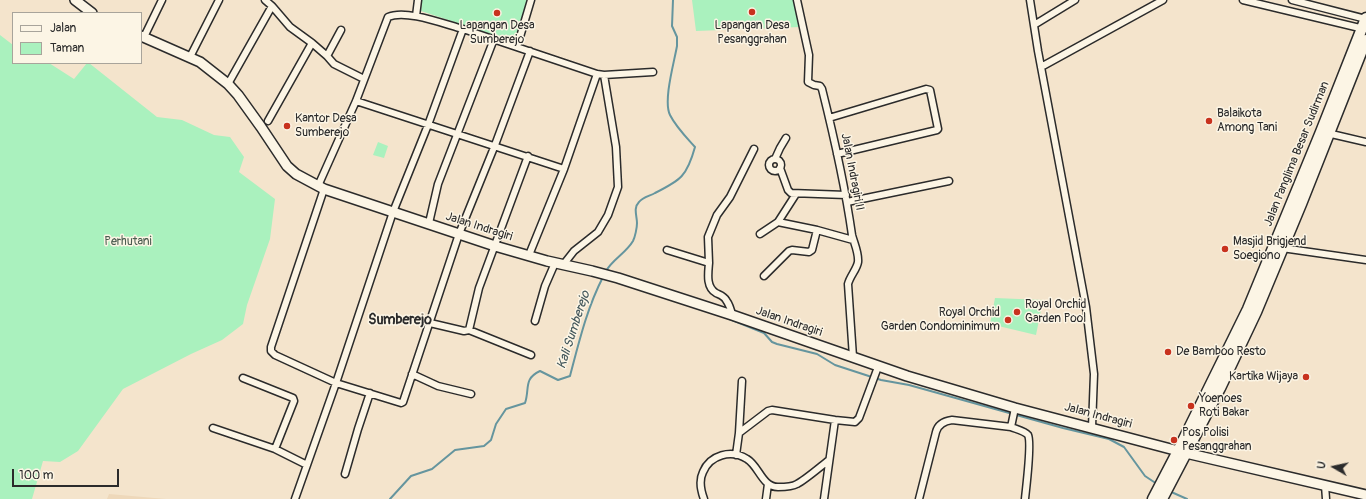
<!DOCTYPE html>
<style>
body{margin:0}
#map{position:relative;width:1366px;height:499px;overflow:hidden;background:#f4e4cc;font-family:Pangolin,sans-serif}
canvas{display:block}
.legend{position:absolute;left:12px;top:12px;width:130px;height:52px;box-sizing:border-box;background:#fcf5e5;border:1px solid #a8a49b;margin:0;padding:5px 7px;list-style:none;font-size:12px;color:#2b2b2b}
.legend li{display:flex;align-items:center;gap:8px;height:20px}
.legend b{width:20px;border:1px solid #a8a49b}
.north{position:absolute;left:1314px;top:447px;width:40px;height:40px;-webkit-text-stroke:3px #fcf5e5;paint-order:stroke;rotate:279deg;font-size:11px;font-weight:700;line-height:16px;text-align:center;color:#2b2b2b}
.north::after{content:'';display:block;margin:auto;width:14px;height:18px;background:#2b2b2b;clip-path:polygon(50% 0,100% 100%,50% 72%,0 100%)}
.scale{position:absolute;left:12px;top:469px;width:107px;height:18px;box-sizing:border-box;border:2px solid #2b2b2b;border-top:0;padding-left:5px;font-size:12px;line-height:14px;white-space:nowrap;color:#2b2b2b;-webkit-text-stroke:3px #fcf5e5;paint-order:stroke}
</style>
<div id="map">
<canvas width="1366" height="499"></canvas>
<ul class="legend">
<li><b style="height:5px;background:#fcf5e5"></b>Jalan</li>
<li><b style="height:11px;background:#aaf1be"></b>Taman</li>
</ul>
<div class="north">U</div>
<div class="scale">100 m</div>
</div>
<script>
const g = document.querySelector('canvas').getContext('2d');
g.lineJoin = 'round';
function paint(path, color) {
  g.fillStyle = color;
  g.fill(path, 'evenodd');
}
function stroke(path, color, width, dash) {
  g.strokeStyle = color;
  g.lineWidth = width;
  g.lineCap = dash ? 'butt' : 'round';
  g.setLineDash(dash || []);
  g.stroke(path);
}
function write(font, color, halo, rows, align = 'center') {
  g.font = font + ' Pangolin,sans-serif';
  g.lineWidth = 3;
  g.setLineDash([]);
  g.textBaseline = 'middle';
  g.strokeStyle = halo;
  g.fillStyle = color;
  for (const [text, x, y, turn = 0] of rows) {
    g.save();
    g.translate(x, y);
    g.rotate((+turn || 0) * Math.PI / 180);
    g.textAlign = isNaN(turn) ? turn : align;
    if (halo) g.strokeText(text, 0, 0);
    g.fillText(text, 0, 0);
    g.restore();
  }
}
const built = new Path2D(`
 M109,494L166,499H107Z`);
const green = new Path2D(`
 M422,0H527L515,42L421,11Z
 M692,0H794L800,27L696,31Z
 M0,35L13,45V63H49L74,79L87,63H89L157,117L182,120L214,135L230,137L244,157L239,172L275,199L270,239L247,305L243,324L222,340L191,354L123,389L78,451L60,462L43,461L32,499H0Z
 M378,142L388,146L384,158L373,155Z
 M995,298L1043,300L1036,335L990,324Z`);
const stream = new Path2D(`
 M606,271C613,259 626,253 633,241C635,237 637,228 637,223C637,216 633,208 639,202C643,197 650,196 655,193C681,180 687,176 695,147C686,137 676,127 670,115C663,101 674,63 677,46V37L672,26L673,0
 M722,316L764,333L772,342L777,344L817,354L835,365L881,380L909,385L1063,428L1109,439L1124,447L1145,476L1157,484
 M1169,491L1187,499
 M390,499L411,476L432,469L455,450L484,446L491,440L496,424L506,409L525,403C530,389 523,379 540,371L558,380L570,376C579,342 587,308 603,277`);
const street = new Path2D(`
 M265,0L272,6L290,27L312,43
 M797,0L809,55L808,82L814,85L820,86L822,89C834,137 845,186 852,235C854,243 859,253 858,262C857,269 850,276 848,284L853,357
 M1030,0L1038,51L1086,307L1094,374L1092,427
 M1243,0L1364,29
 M1292,0L1366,19
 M416,16L418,0
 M1034,25L1075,0
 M144,37L162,0
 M517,47L531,0
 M327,56L341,30
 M190,57L219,0
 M1041,67L1163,0
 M228,84L272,6
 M356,101L564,169
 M829,118L926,89L930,90L938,129L937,130L837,154
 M268,121L312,43L327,56L334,64L364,79
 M1327,133L1366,142
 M769 165a6 6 0 1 1 12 0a6 6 0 1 1-12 0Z
 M775,159L780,148L786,138
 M780,168L788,190L791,193L846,195
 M318,186L356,101L388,17C406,9 444,24 463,29
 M324,189L271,347V351L275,355L336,383L401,403L403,402L459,234L495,145L530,51
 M847,202L949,181
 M429,223L438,184L494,39
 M817,230L853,240
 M760,234L778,222L796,194
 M1282,248L1366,260
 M667,250L709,263C708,274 706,287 716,293C720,295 724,296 726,300C729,304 731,310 732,315
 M529,255L564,169L597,74
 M709,263L708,237L717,215L730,197L754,149
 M563,265L574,251L598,232L608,215L618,187L616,147L604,75
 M764,276L789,251L792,250L809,252L812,250L817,230L778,222
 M535,321L545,286L555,263
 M430,323L464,331L469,330L479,288L528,156
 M469,330L531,355
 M412,374L438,386L471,394
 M243,378L293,398L294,401L275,449
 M1011,427C1016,429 1025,431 1028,435C1032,443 1026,488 1025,499
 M213,428L275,449L307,465
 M739,433L742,381
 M736,455L739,433L768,411L772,410L835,420L855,422L859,418L878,367
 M345,474L358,429L370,393
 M1325,485L1326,499
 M295,499L336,383L393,212L428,125L463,29L597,74L604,75L653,72
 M704,499C701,491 699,480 703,472C710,455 731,449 747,459C759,466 762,487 778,487C784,487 792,487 797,484C805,480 820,467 829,460
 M766,499L768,484
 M824,499L835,420
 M919,499L936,432C938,424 945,421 952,420L1011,427L1015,408`);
const secondary = new Path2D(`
 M75,0L92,13
 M141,36L200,62L228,84L238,95L261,127L287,166L296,174L324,189L495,246L547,261L592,271L618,278L732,315L907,376L1015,408L1186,453L1366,495`);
const primary = new Path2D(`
 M1153,499L1178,451L1248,309L1321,132L1366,18
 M1162,499L1220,388L1256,312L1301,204L1366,40`);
const markers = [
 [752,12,4,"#c8321e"],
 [497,13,4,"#c8321e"],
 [1209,121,4,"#c8321e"],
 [287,126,4,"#c8321e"],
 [1225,249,4,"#c8321e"],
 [1017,312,4,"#c8321e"],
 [1008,320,4,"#c8321e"],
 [1168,352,4,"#c8321e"],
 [1306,377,4,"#c8321e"],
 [1191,406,4,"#c8321e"],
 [1174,440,4,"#c8321e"]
];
const poiNames = [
 ["Lapangan Desa",497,26,"center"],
 ["Sumberejo",497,40,"center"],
 ["Lapangan Desa",752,26,"center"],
 ["Pesanggrahan",752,40,"center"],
 ["Balaikota",1217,114],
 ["Among Tani",1217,128],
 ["Kantor Desa",295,119],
 ["Sumberejo",295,133],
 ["Masjid Brigjend",1233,242],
 ["Soegiono",1233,256],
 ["Royal Orchid",1025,305],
 ["Garden Pool",1025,319],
 ["Royal Orchid",1000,313,"right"],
 ["Garden Condominimum",1000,327,"right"],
 ["De Bamboo Resto",1176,352],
 ["Kartika Wijaya",1298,377,"right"],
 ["Yoenoes",1199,399],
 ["Roti Bakar",1199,413],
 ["Pos Polisi",1182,433],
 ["Pesanggrahan",1182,447]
];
const streetNames = [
 ["Jalan Panglima Besar Sudirman",1297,154,-68],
 ["Jalan Indragiri II",852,172,79],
 ["Jalan Indragiri",479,227,18],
 ["Jalan Indragiri",789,322,19],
 ["Jalan Indragiri",1098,416,15]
];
const parkNames = [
 ["Perhutani",128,242]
];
const waterNames = [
 ["Kali Sumberejo",574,330,-72]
];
const quarterNames = [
 ["Sumberejo",400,320]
];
paint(built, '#eed8ba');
paint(green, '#aaf1be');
stroke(stream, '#65959e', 2);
stroke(street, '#2b2b2b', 9);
stroke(secondary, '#2b2b2b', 12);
stroke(primary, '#2b2b2b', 13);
stroke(street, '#fcf5e5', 6);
stroke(secondary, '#fcf5e5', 9);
stroke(primary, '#fcf5e5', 10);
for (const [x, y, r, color] of markers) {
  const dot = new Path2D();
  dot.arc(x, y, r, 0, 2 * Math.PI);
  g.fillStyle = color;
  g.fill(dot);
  stroke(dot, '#fcf5e5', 1.5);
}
write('12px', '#2b2b2b', '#fcf5e5', poiNames, 'left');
write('12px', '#2b2b2b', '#fcf5e5', streetNames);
write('12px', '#4b5c50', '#fcf5e5', parkNames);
write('italic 13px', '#43575b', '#fcf5e5', waterNames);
write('bold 14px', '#2b2b2b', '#fcf5e5', quarterNames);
</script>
